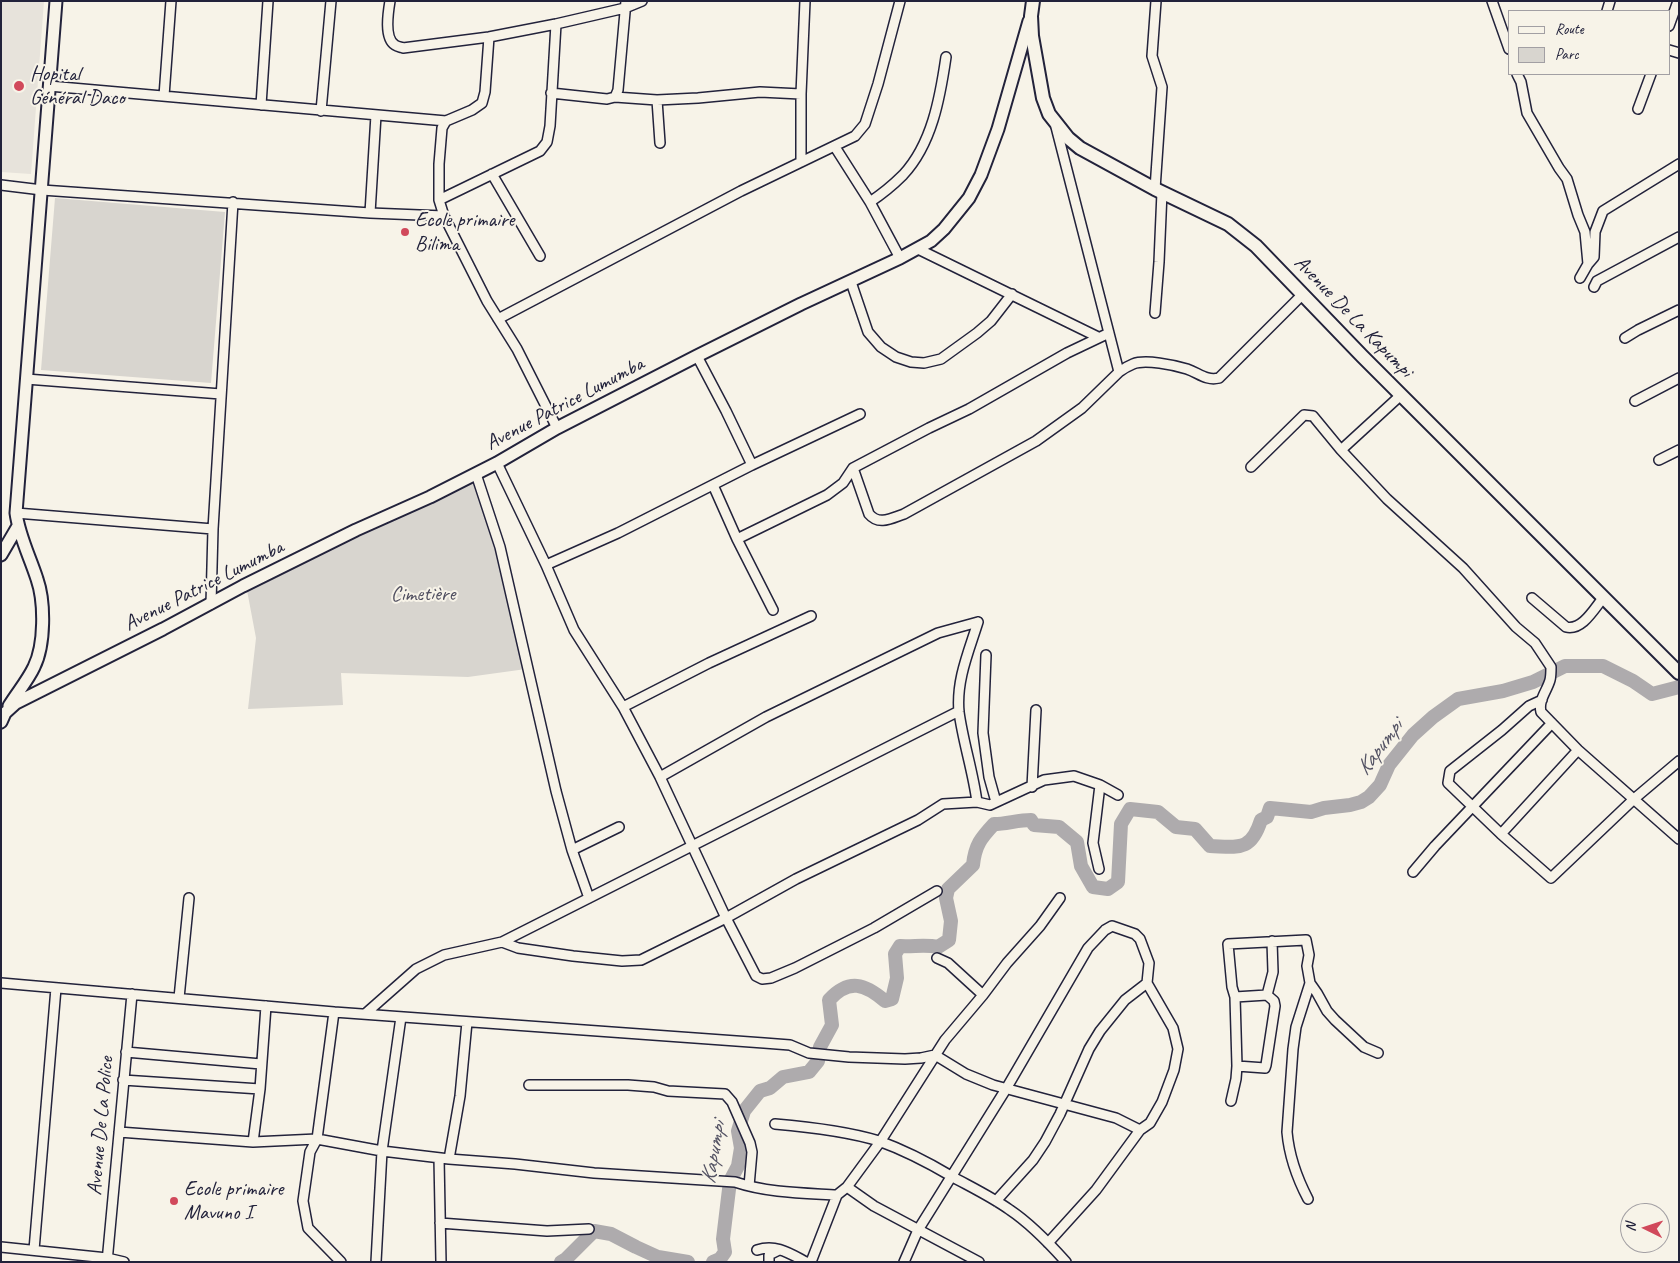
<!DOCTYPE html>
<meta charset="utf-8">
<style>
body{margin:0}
#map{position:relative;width:1680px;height:1263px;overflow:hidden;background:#f7f3e8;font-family:Caveat,sans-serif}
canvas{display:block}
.frame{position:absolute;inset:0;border:2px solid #22223b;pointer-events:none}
.legend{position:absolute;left:1508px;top:10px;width:162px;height:65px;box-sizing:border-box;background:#f7f3e8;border:1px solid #a29fa3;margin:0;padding:6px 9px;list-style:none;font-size:15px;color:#22223b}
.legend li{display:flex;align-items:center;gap:10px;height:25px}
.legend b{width:25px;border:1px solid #a29fa3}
.north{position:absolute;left:1620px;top:1203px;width:50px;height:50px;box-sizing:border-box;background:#f7f3e8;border:1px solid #a29fa3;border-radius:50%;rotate:274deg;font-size:14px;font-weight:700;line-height:20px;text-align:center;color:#22223b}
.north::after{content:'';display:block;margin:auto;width:18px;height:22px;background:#d1495b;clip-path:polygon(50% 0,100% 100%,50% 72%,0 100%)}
</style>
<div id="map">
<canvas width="1680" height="1263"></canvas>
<div class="frame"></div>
<ul class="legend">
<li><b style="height:6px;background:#f7f3e8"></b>Route</li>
<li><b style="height:14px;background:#d8d5cf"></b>Parc</li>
</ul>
<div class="north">N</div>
</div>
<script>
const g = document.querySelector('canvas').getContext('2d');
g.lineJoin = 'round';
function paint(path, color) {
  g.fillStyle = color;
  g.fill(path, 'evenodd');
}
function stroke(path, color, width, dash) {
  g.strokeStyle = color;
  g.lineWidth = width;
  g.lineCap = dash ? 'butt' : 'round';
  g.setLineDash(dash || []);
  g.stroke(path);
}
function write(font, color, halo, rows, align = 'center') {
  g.font = font + ' Caveat,sans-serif';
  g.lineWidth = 4;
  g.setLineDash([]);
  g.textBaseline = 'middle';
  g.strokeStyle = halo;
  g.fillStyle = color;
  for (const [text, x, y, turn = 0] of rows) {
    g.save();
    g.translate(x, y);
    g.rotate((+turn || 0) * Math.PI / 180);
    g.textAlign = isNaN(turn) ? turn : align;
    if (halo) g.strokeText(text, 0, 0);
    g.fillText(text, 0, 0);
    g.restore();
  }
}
const built = new Path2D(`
 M1,1H44L31,174L1,172Z`);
const green = new Path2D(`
 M55,198L225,212L211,383L41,370Z
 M478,481L526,669L468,677L341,673L343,705L248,709L256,638L246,585Z`);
const river = new Path2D(`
 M561,1262L566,1259L594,1231L611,1234L636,1247L658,1257L688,1262
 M713,1262L720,1259L725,1252L723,1239L730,1181L738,1166L741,1148L738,1131L744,1111L760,1091L770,1088L783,1077L809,1072L818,1061L820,1047L832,1025L829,1000C849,978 865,984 885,1001L892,999L897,978L895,954L900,946C913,947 925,944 938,947L949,940L951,921L946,898L948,889L973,865C975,845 981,838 994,824C1006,824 1018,820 1031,820L1034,825L1059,827L1077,842L1081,866L1093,887L1108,889L1118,882L1121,824L1130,809L1158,812L1176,827L1195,829L1210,846C1238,847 1251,852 1261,820L1267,817L1270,808L1311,812L1324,808L1350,805L1361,802L1369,797L1380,785L1389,765L1413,735L1433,717L1458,699L1503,691L1533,682L1565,666H1603L1633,681L1652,694L1679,687`);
const minor = new Path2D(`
 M390,1C388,13 384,38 395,45C398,47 401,47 403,48L489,37L556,24L625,8L642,1
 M1492,1L1509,49
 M1607,11L1610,1
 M1669,26L1678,1
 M489,37L485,92L482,103L472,110L446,121L442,128L439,164V200L444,216L487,301L517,349L557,428
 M1669,50L1679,53
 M1517,74L1521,82L1527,113L1559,168L1567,179L1578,215L1585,232L1588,264L1580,278
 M49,86L446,121
 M551,93L607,99L615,97L618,90L626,1
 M164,96L171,1
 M615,97L657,100L698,98L760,92L801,94
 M657,100L660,143
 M261,105L268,1
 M1638,109L1651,74
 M321,111L331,1
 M835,147L870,202L900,258
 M801,162V94L805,1
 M492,174L540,256
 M1,185L42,190L370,213L444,216
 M1155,189L1162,87L1152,56L1156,1
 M439,200L540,151L547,142L550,126L556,24
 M870,202C882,194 893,185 903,175C932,144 940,98 946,57
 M370,213L376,115
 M918,249L1098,337
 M1588,264L1594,257L1595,232L1603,211L1679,164
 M851,282L868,332L881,347L896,357L911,362L924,363L941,359L977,333L991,321L1012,294
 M1594,287L1597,281L1679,237
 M1155,313L1159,262L1162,192
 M498,319L741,191L855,136L865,124L878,84L900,1
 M1625,338L1638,330L1679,310
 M697,356L726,411L752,465
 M1119,372C1123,369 1128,366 1133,364C1145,359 1174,365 1187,369C1199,373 1206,381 1219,378L1303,294
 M26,379L221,394
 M1635,401L1679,378
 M1341,450L1401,395
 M1659,460L1679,450
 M497,463L546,565L574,630L623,707L660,777L726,918L756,976L762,979L771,978L795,968L874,928L937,891
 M1251,467L1304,415L1313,416L1341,450L1387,499L1463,568L1516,627L1535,643L1551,667C1551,671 1551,676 1550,680C1547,691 1538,700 1541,712L1578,750L1679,839
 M853,468L869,514C879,526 892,518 904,514L1036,441L1082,408L1119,372L1056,127
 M476,474L500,547L556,791L572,850L589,898
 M713,485L737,539L773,610
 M16,513L213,529
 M737,539L827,495L843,483L853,468L929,428L969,409L1067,353L1109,333
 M546,565L618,533L752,465L860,414
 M1532,598L1566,627C1582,631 1594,609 1603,598
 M211,604L213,529L233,202
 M986,655L983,733L989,777L996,802
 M1542,700L1529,706L1502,730L1450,771L1448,783L1501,834L1551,878L1634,799L1679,761
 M623,707L709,663L811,616
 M660,777L766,717L938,633L978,622
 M1032,787L1036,710
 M977,802C973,771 963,742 959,712C956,680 969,651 978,622
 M1501,834L1578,750
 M572,850L619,827
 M1099,869L1093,843L1100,785
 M1413,872L1435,846L1552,723
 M502,942L518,948L573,956L622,961L641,960L726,918L796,879L918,820L943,804L977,802L990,805L1044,780L1074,776L1100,785L1118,795
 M937,958L948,963L983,995
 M1,983L334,1012L764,1043L790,1045L809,1053L849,1057L905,1059L921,1058L935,1055L966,1074L993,1085L1116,1118L1140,1130
 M1310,983L1317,993L1327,1011L1335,1020L1364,1047L1378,1053
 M1235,997L1267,995L1273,972L1272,941
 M179,998L189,898
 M334,1012L317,1139L310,1152L303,1201L308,1228L341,1262
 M365,1014L416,969L444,955L502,942L959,711
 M126,1052L261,1064
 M1237,1066L1265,1068L1266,1065L1275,1006L1274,1001L1267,995
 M123,1080L260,1089
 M529,1085H628L654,1087L668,1091L725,1094L732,1102L750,1143L752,1152L749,1186
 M1231,1101L1236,1079L1237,1066L1235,997L1232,987L1228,944L1306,940L1309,955L1307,966L1310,983L1296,1027L1293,1049L1287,1132C1289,1155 1297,1178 1308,1199
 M775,1124C810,1127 846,1131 879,1141C904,1150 929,1163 951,1176C971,1187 992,1197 1010,1210C1031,1224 1049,1243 1066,1262
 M119,1132L253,1142L317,1139L382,1151L449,1159L515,1164L594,1173L735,1182C768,1193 803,1193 837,1195
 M253,1142L260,1089L266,1006
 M439,1158L441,1262
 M449,1159L460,1096L467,1022
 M847,1187L874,1206L979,1262
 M996,1201L1033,1160L1045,1142L1060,1114L1089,1049L1100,1031L1125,1000L1147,983
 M440,1223L547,1231L589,1229
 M1,1247L107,1258L124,1262
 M34,1250L56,988
 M757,1250C776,1244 789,1253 806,1262
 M107,1262L132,994
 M376,1262L382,1151L401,1017
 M769,1262V1255L779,1250
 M811,1262L837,1195L847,1187L880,1142L945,1040L983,995L1007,963L1040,926L1060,898
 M904,1262L918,1230L1006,1089L1088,948L1105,930L1112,926L1135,934L1140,939L1149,963L1147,983L1173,1028L1178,1049L1174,1070L1162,1102L1150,1123L1140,1130L1096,1190L1048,1243`);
const tertiary = new Path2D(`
 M1,555L18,526
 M9,706C17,693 28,680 34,667C45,645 45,602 37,579C30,557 19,536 16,513L56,1
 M1,722L5,713L16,703L163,629L243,586L356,530L430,497L497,463L557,428L697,356L801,304L900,258L931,241L944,229L969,198L981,175L998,129L1029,21`);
const secondary = new Path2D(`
 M1033,1L1031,16L1032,36L1043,98L1049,114L1068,138L1080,148L1155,189L1228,224L1256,246L1362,356L1679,673`);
const markers = [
 [19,86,6,"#d1495b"],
 [405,232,5,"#d1495b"],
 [174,1201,5,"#d1495b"]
];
const poiNames = [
 ["Hopital",30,74],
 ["Général Daco",30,98],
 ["Ecole primaire",415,220],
 ["Bilima",415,244],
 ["Ecole primaire",184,1189],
 ["Mavuno I",184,1213]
];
const streetNames = [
 ["Avenue De La Kapumpi",1353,317,46],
 ["Avenue Patrice Lumumba",565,404,-28],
 ["Avenue Patrice Lumumba",204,586,-27],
 ["Avenue De La Police",101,1126,-85]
];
const parkNames = [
 ["Cimetière",423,594]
];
const waterNames = [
 ["Kapumpi",1380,748,-53],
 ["Kapumpi",714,1153,-80]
];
paint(built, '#e7e3db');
paint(green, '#d8d5cf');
stroke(river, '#aeabad', 14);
stroke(minor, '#22223b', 12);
stroke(tertiary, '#22223b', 15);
stroke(secondary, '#22223b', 16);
stroke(minor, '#f7f3e8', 9);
stroke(tertiary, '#f7f3e8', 11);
stroke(secondary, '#f7f3e8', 12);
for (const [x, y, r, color] of markers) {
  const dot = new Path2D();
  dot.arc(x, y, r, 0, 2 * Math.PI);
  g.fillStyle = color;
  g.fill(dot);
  stroke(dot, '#f7f3e8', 2);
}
write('21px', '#22223b', '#f7f3e8', poiNames, 'left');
write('21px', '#22223b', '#f7f3e8', streetNames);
write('21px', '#504f60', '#f7f3e8', parkNames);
write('italic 22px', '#535263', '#f7f3e8', waterNames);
</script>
